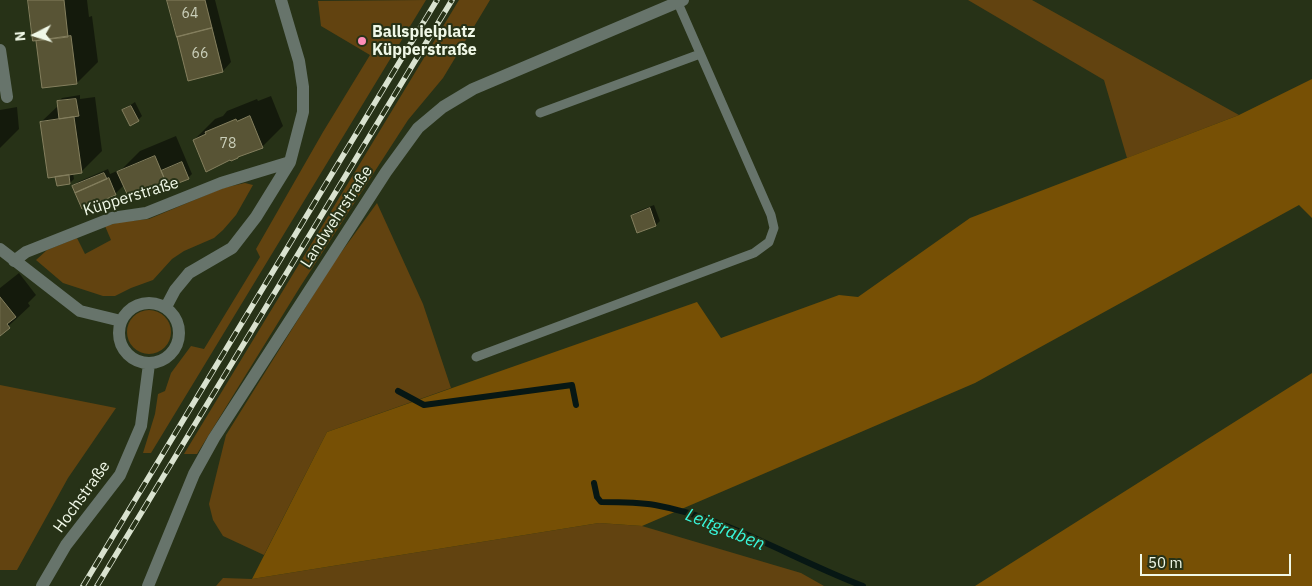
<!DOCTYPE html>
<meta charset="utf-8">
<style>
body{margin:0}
#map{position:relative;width:1312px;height:586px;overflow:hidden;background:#273217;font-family:"IBM Plex Sans",sans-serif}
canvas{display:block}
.north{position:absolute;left:10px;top:10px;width:50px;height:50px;-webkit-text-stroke:4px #273217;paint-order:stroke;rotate:265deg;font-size:14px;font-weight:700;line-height:20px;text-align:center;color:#f0f8e7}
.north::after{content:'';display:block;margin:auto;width:18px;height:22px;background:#f0f8e7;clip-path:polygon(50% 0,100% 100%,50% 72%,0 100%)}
.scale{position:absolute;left:1140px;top:554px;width:151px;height:22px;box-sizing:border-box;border:2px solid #f0f8e7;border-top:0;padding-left:6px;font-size:15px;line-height:18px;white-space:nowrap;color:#f0f8e7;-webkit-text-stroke:4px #273217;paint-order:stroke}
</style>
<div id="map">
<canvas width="1312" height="586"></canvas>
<div class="north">N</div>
<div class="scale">50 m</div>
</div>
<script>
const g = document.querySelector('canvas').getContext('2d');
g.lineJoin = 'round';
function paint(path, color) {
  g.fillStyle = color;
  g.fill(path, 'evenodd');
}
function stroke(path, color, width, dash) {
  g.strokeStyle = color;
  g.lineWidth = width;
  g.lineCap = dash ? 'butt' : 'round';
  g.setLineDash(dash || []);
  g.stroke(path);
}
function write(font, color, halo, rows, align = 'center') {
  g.font = font + ' "IBM Plex Sans",sans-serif';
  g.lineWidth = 4;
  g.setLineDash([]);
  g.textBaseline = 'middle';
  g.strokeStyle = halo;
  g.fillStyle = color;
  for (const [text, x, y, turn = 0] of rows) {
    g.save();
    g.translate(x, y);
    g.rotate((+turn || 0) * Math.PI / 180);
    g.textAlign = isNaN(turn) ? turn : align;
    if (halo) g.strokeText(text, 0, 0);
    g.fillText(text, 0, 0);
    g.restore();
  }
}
const green = new Path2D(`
 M426,0L151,453H143L155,414L158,394L165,391L171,373L191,346L204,349L260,257L256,249L323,132L370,55L321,26L318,1Z
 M459,0H490L443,78L408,120L300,287L197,454H184Z
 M968,0H1032L1239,115L1127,158L1104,80Z
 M245,183L253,185L236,215L223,230L214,238L184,251L172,259L153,280L131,288L115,296H103L63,283L36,260L47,250L77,238L85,254L111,240L105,226L121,222L149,219L223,188Z
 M377,203L423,304L451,388L327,432L264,555L223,536L213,520L209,504L226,435L332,265Z
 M127 332a22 22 0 1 1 44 0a22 22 0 1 1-44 0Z
 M0,385L116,408L68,478L17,570H0Z
 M599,523L642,526L801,573L824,586H216L223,578L252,579Z`);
const forest = new Path2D(`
 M1312,79V218L1299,205L975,383L642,526L599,523L252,579L327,432L697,302L721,338L839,295L858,297L970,218L1239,115Z
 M1312,373V586H975Z`);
const shadow = new Path2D(`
 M29,0H87L89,17L92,16L98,62L77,83L43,87L37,39Z
 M169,0H215L231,62L223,71Z
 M80,95V99L95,97L102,151L81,172L73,173L74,179L70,183L58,185L56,175L41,122L59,105L58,102L62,98Z
 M271,96L283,126L262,147L240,154L194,140L215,119L223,116L227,111L257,99L258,101Z
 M135,102L142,116L138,120L123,110Z
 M17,107L19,129L0,148V110Z
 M176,136L192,174L188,178L140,189L124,185L115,194L74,186L78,182L108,169L110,174L117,171L118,173L140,151Z
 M654,205L660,221L656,225L638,231L632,216L636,212Z
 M19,273L36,295L28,303L30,306L0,334V288Z`);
const stream = new Path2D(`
 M398,391L424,405L572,385L576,405
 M594,483L597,497L601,502C619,502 638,502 655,505C728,518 794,560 863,586`);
const building = new Path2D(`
 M28,0H64L68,37L33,41Z
 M167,0H205L212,28L177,37Z
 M212,28L223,72L188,81L177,37Z
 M71,36L77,84L42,88L36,41Z
 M76,99L79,116L59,119L57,101Z
 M131,106L139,121L130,126L122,110Z
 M250,116L263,148L238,157V158L231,161L230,160L206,172L193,140L206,134L205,132L236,119L237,121Z
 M74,117L82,173L48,178L40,122Z
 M155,156L168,187L143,198L140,191L128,196L117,172Z
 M182,162L189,179L168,187L161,171Z
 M104,173L107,179L75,193L72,186Z
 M69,175L70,184L57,186L55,177Z
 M109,178L116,195L82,209L75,193Z
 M650,208L656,226L637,233L631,216Z
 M0,297L16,317L7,324L10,328L0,336Z`);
const lane = new Path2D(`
 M540,113L700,54
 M476,357L754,253L769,242L774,228L771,215L678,3`);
const street = new Path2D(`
 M0,50L7,97
 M0,249L80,311L121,321
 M14,261L26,252L112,218L146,213L221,183L290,162
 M119 333a30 30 0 1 1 60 0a30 30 0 1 1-60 0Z
 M166,307L175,290L189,273L232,248L256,217L290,162L303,112V87L299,61L281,0
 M42,586L66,545L120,475L141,426L149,364
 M148,586L194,474L214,438L386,172L418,128L443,107L473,89L683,0`);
const rail = new Path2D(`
 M83,586L437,0
 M97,586L452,0`);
const markers = [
 [362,41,5,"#ff8eb9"]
];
const numberNames = [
 ["64",190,14],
 ["66",200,54],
 ["78",228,144]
];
const poiNames = [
 ["Ballspielplatz",372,32],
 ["Küpperstraße",372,50]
];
const streetNames = [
 ["Küpperstraße",131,197,-17],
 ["Landwehrstraße",337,217,-57],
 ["Hochstraße",82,497,-54]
];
const waterNames = [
 ["Leitgraben",725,530,22]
];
paint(green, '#624310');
paint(forest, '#775005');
paint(shadow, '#0007');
stroke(stream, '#071714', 6);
paint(building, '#585435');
stroke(building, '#847f5e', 1);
stroke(lane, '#67746b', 9);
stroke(street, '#67746b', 12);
stroke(rail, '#d9e2cf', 5.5);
stroke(rail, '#273217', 4, [11]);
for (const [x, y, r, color] of markers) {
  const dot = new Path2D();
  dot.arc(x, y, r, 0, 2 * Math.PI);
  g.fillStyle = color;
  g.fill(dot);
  stroke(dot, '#273217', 2);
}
write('14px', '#cacfba', null, numberNames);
write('bold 16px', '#f0f8e7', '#273217', poiNames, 'left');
write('16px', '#f0f8e7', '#273217', streetNames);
write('italic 18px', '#38f6db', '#273217', waterNames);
</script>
